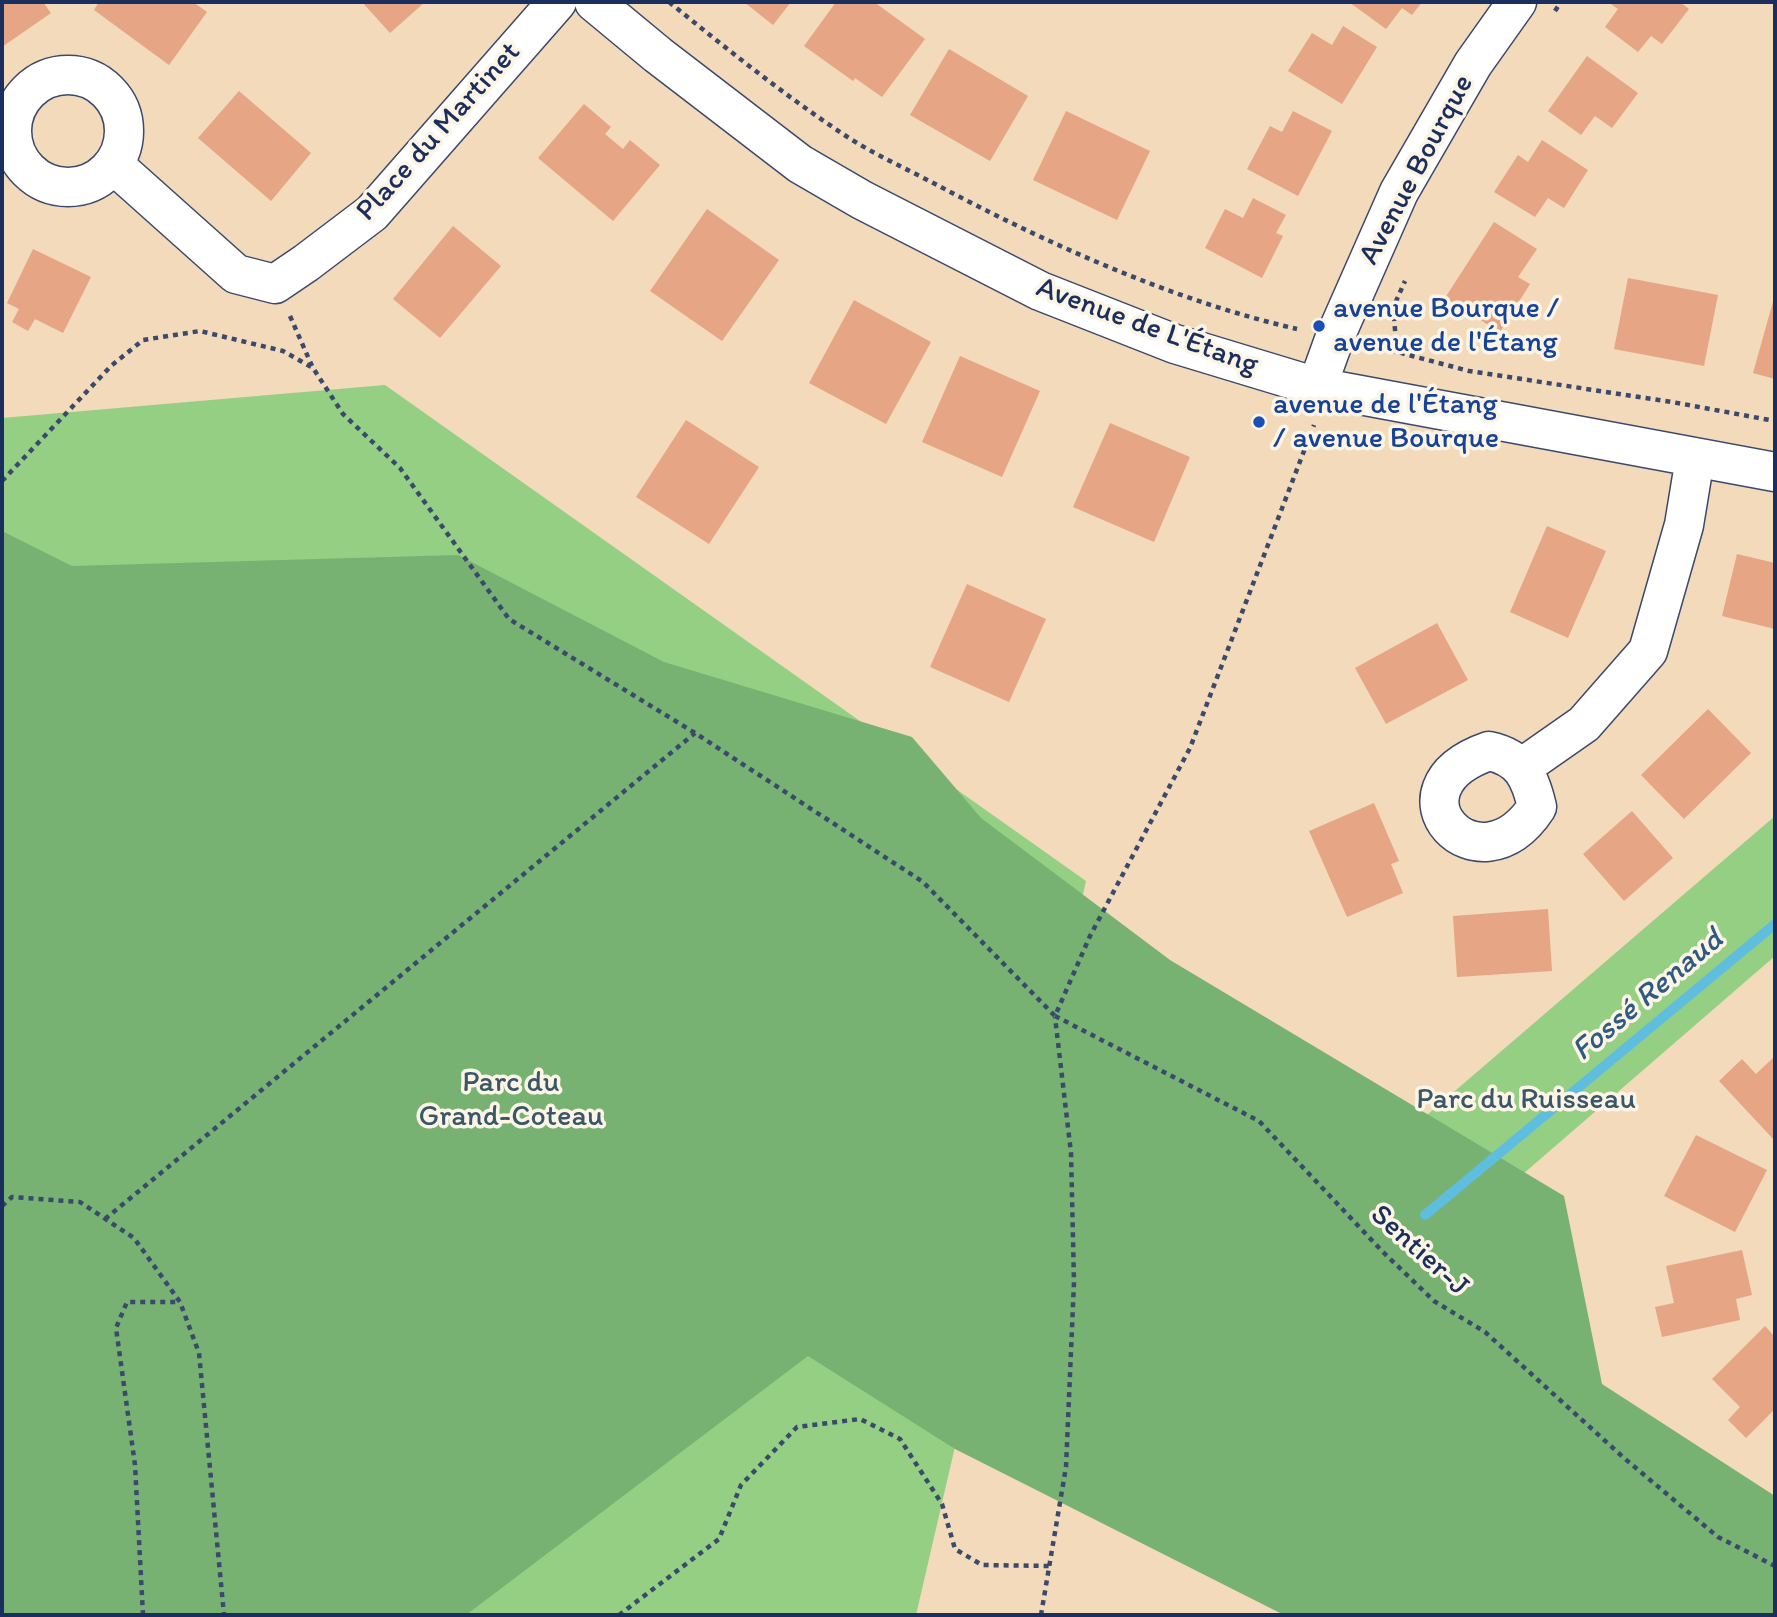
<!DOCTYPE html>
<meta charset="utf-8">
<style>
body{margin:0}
#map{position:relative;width:1777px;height:1617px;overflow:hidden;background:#f2daba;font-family:Itim,sans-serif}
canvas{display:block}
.frame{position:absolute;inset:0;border:4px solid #1b2f5e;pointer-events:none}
</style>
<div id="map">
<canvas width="1777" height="1617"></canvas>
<div class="frame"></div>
</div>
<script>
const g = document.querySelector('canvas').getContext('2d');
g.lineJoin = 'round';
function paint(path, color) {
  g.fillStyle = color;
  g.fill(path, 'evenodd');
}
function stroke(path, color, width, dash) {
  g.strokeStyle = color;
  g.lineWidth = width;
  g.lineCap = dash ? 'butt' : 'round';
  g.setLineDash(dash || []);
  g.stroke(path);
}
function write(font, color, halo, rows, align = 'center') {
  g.font = font + ' Itim,sans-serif';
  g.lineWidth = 7;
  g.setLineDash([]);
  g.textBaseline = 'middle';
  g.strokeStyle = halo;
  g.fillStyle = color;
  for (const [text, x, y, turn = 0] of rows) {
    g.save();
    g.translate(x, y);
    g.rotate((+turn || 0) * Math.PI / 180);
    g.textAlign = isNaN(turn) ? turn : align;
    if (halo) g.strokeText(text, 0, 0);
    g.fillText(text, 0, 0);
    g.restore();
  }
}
const green = new Path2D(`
 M385,385L1086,881L916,1615H2V418Z
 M1775,816V956L1523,1174L1427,1115Z`);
const forest = new Path2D(`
 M2,531L72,566L458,555L664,662L912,737L981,818L1170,960L1564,1196L1602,1384L1775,1496V1615H1284L955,1449L808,1356L466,1615H2Z`);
const stream = new Path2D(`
 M1425,1215L1775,924`);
const building = new Path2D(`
 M2,2H43L51,13L2,47Z
 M99,2H193L207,12L169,65L94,10Z
 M362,2H425L390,33Z
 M744,2H791L773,25Z
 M836,2H874L925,39L882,97L855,78L853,81L804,46Z
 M1349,2H1422L1412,15L1402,8L1386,29Z
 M1608,2H1680L1689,9L1662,44L1651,36L1638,52L1605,27L1618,9Z
 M1343,26L1377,47L1342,104L1288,71L1312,33L1332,45Z
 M949,49L1028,96L990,161L910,115Z
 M1587,56L1638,93L1612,128L1595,116L1581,135L1548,111Z
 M239,91L311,153L271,201L198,138Z
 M584,104L611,127L605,134L623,149L630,140L660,165L613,221L538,158Z
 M1066,111L1150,151L1117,220L1033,180Z
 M1293,111L1332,131L1298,196L1247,169L1270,126L1282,132Z
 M1542,140L1588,170L1564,208L1548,198L1535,217L1494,192L1518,155L1528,162Z
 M1253,198L1286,215L1276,233L1283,236L1262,278L1205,248L1225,209L1243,218Z
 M707,209L779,260L722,341L650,291Z
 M1494,222L1537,249L1518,277L1530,284L1500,332L1445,298Z
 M453,226L501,266L440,338L393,299Z
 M33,249L91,277L63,333L35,319L28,331L12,322L19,309L7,303Z
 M1628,278L1718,295L1704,366L1614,349Z
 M1774,298H1775V379L1753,373Z
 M854,300L931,342L886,424L809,383Z
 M960,356L1040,391L1002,477L922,442Z
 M686,420L759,467L709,544L636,497Z
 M1110,423L1190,457L1154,542L1073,507Z
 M1547,526L1606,551L1568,638L1510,612Z
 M1737,554L1775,563V629L1722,616Z
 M967,584L1046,619L1009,702L930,667Z
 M1437,623L1468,680L1386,724L1355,668Z
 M1708,709L1751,753L1684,819L1641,775Z
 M1374,803L1399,861L1391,864L1403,893L1347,917L1309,831Z
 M1632,811L1673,858L1624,901L1583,854Z
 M1548,909L1552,971L1457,977L1453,916Z
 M1775,1056V1141L1719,1081L1742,1059L1756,1074Z
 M1696,1135L1767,1170L1735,1232L1664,1196Z
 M1742,1250L1752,1295L1736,1299L1740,1320L1662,1337L1655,1307L1674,1303L1666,1266Z
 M1765,1326L1775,1337V1351L1773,1354L1775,1356V1409L1746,1438L1728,1420L1740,1407L1712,1379Z`);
const path = new Path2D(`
 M669,2C727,49 784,95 846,136C875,155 909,170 939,186C1050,245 1175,301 1297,329
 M1555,11L1561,2
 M290,316L312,366
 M1371,345L1469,371L1672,402L1775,421
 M1397,351L1393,308L1405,281
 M2,481L111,366L143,340L200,331L283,351L313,368L343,414L400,468L509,619L695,733L923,882L1055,1016L1090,936L1190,748L1314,425
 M1055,1016L1259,1121L1382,1251L1434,1301L1485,1332L1624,1458L1718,1537L1775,1566
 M2,1206L12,1197L80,1202L134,1238L180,1302L199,1353L224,1615
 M105,1219L695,733
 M143,1615L135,1465L116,1328L127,1302H180
 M619,1615L719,1539L741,1485L797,1427L860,1419L900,1439L942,1504L955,1549L982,1565L1049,1566
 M1041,1615L1066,1467L1074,1282L1071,1153L1055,1017`);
const minor = new Path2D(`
 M594,2L658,55L800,164L862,200L1040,291L1175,344L1317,387L1775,472
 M12 131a56 56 0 1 1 112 0a56 56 0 1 1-112 0Z
 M114,165L236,274L275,284L306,263L372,213L557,2
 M1317,387L1335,337L1399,192L1473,64L1517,2
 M1489,751C1521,758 1530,776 1537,807C1478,897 1379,789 1489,751Z
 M1521,768L1584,724L1648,651L1684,525L1695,458`);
const markers = [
 [1319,326,7,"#1a4fb4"],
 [1259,422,7,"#1a4fb4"]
];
const streetNames = [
 ["Place du Martinet",439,132,-48],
 ["Avenue Bourque",1417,170,-62],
 ["Avenue de L'Étang",1147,327,20],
 ["Sentier-J",1419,1251,42]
];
const transitNames = [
 ["avenue Bourque /",1333,309],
 ["avenue de l'Étang",1333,343],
 ["avenue de l'Étang",1273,405],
 ["/ avenue Bourque",1273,439]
];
const parkNames = [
 ["Parc du",511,1083],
 ["Grand-Coteau",511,1117],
 ["Parc du Ruisseau",1526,1100]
];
const waterNames = [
 ["Fossé Renaud",1648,996,-40]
];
paint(green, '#94cf84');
paint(forest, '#77b272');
stroke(stream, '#5fbedd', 10);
paint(building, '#e6a584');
stroke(minor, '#3b496c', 41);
stroke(path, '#3b496c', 4.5, [5, 5]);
stroke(minor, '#fff', 38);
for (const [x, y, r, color] of markers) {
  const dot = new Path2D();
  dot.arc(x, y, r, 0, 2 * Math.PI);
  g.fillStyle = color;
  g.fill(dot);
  stroke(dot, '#fcf5e5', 2.5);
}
write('30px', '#1b2f5e', '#fcf5e5', streetNames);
write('30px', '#164399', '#fcf5e5', transitNames, 'left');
write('30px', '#395768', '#fcf5e5', parkNames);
write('italic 32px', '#2f5a84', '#fcf5e5', waterNames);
</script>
